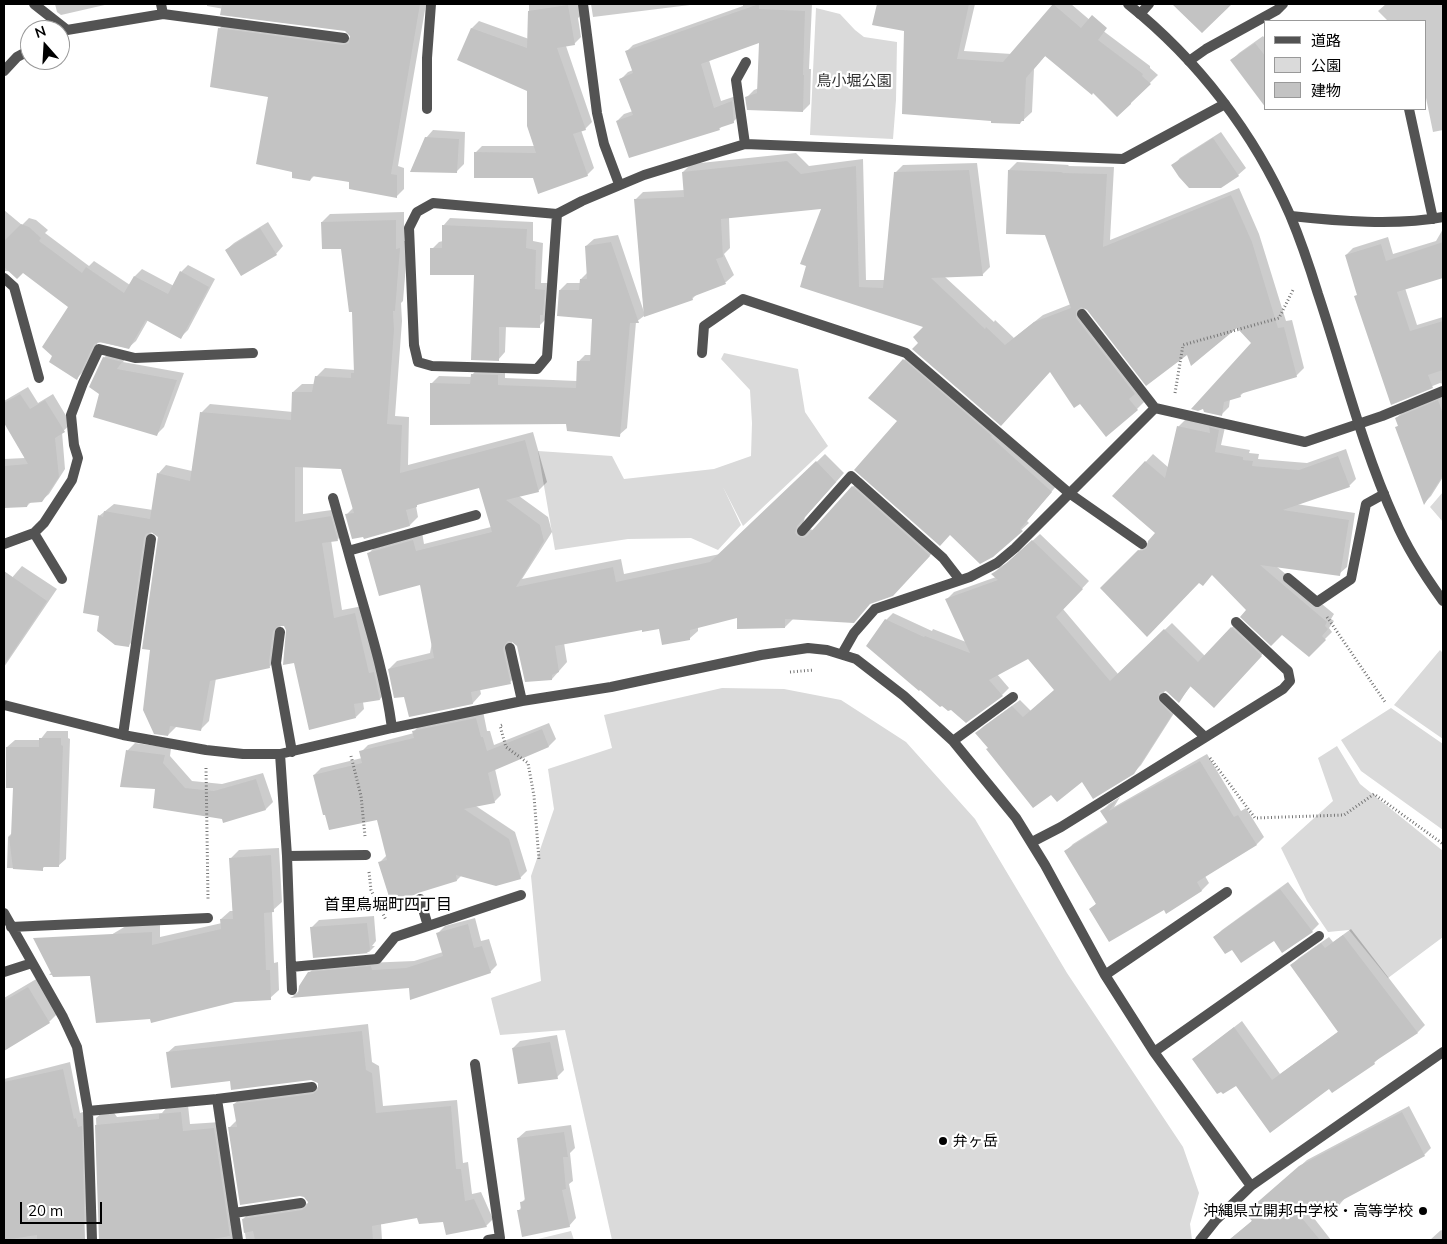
<!DOCTYPE html>
<meta charset="utf-8">
<style>
body{margin:0}
#map{position:relative;width:1447px;height:1244px;overflow:hidden;background:#fff;font-family:Mulish,"Noto Sans JP",sans-serif}
canvas{display:block}
.frame{position:absolute;inset:0;border:5px solid #000;pointer-events:none}
.legend{position:absolute;left:1264px;top:20px;width:162px;height:90px;box-sizing:border-box;background:#fff;border:1px solid #999;margin:0;padding:6px 9px;list-style:none;font-size:15px;color:#000}
.legend li{display:flex;align-items:center;gap:10px;height:25px}
.legend b{width:25px;border:1px solid #999}
.north{position:absolute;left:20px;top:20px;width:50px;height:50px;box-sizing:border-box;background:#fff;border:1px solid #999;border-radius:50%;rotate:341deg;font-size:14px;font-weight:700;line-height:20px;text-align:center;color:#000}
.north::after{content:'';display:block;margin:auto;width:18px;height:22px;background:#000;clip-path:polygon(50% 0,100% 100%,50% 72%,0 100%)}
.scale{position:absolute;left:20px;top:1202px;width:82px;height:22px;box-sizing:border-box;border:2px solid #000;border-top:0;padding-left:6px;font-size:15px;line-height:18px;white-space:nowrap;color:#000;-webkit-text-stroke:4px #fff;paint-order:stroke}
</style>
<div id="map">
<canvas width="1447" height="1244"></canvas>
<div class="frame"></div>
<ul class="legend">
<li><b style="height:6px;background:#535353"></b>道路</li>
<li><b style="height:14px;background:#dadada"></b>公園</li>
<li><b style="height:14px;background:#c3c3c3"></b>建物</li>
</ul>
<div class="north">N</div>
<div class="scale">20 m</div>
</div>
<script>
const g = document.querySelector('canvas').getContext('2d');
g.lineJoin = 'round';
function paint(path, color) {
  g.fillStyle = color;
  g.fill(path, 'evenodd');
}
function stroke(path, color, width, dash) {
  g.strokeStyle = color;
  g.lineWidth = width;
  g.lineCap = dash ? 'butt' : 'round';
  g.setLineDash(dash || []);
  g.stroke(path);
}
function write(font, color, halo, rows, align = 'center') {
  g.font = font + ' Mulish,"Noto Sans JP",sans-serif';
  g.lineWidth = 4.5;
  g.setLineDash([]);
  g.textBaseline = 'middle';
  g.strokeStyle = halo;
  g.fillStyle = color;
  for (const [text, x, y, turn = 0] of rows) {
    g.save();
    g.translate(x, y);
    g.rotate((+turn || 0) * Math.PI / 180);
    g.textAlign = isNaN(turn) ? turn : align;
    if (halo) g.strokeText(text, 0, 0);
    g.fillText(text, 0, 0);
    g.restore();
  }
}
const green = new Path2D(`
 M816,8L840,14L855,30L864,37L897,42L896,100L893,139L810,135Z
 M724,353L798,369L805,412L828,446L743,526L723,487L741,525L718,550L691,538L628,539L555,550L538,451L612,456L624,479L714,469L751,456L752,423L750,390L721,359Z
 M1443,492V522L1430,507Z
 M1440,650L1443,653V739L1394,705Z
 M722,688L784,689L841,700L906,742L975,819L1067,973L1183,1147L1199,1193L1190,1224L1192,1240H612L565,1030L500,1035L491,998L541,981L531,876L554,809L548,769L612,748L604,715Z
 M1391,708L1443,744V830L1361,771L1341,740Z
 M1337,746L1360,784L1443,851V937L1388,978L1349,930L1328,932L1307,901L1281,848L1333,801L1318,758Z
 M571,1231L574,1240H534Z`);
const shadow = new Path2D(`
 M55,4H109L61,15L57,12Z
 M207,4H426L398,166L404,168V189L396,197L350,181L314,176L310,180L293,171L269,96L219,29L227,21L352,38L345,30L207,6Z
 M529,4H584L585,12L578,18L581,37L574,44L566,46L592,122L585,129L581,130L594,168L587,175L534,177L475,153L482,146H535L528,90L459,59L472,28L479,21L529,39Z
 M591,4H698L593,17Z
 M743,4H812L809,69H811L810,104L803,111L747,97L754,90L759,88L760,41L709,60L721,101L739,95L741,114L733,122L722,126L719,129L617,121L624,114L633,111L621,79L628,72L633,70L626,52L633,45L743,6Z
 M878,4H975L964,51L1012,54L1055,4H1071L1098,27L1150,66V68L1158,75L1117,115L1093,92L1046,55L1034,69L1032,112L1020,123L905,30L873,24Z
 M1174,4H1230L1202,31Z
 M1386,4H1443V130L1433,132L1426,98V21H1388L1378,11Z
 M1263,36L1266,40V100L1232,60L1239,53Z
 M433,130L465,132L464,164L457,171L426,138Z
 M1221,132L1246,168L1238,175L1173,166L1180,158Z
 M796,153L809,166L863,159L866,280H885L895,173L903,165L977,163L990,267L982,275L945,277L994,322L995,320L1014,338L1043,315L1071,304L1046,234L1009,170L1017,162L1069,165L1068,166L1114,167L1110,240L1239,188L1259,234L1286,321L1292,320L1304,368L1296,376L1244,392L1240,396L1230,399L1229,407L1221,415L1205,411L1253,343L1237,326L1188,353L1084,307V310L1145,401L1137,409L1080,403L1051,371L920,342L925,326L802,286L823,208L729,217L730,248L724,254L734,275L726,282L698,293L692,299L644,316L636,322L627,428L619,435L567,423L431,384L439,376L472,377V375L479,367L505,368V378L577,381L578,362L585,355H591L593,318L560,290L567,283H581V279L588,272L586,246L594,239L618,235L644,312L635,200L643,192L685,190L683,172L691,164Z
 M4,210L22,225L29,218L36,220L48,230L45,233L89,266L94,261L130,285L135,276L142,269L174,286L181,272L188,265L215,279L188,330L180,338L148,320L136,341L128,348L98,342L84,371L77,378L70,306L23,272L5,271L4,275Z
 M404,212V241H408L403,301L401,303L402,321L395,416L409,417L408,465L533,432L547,482L538,491L519,496L548,517L552,532L522,579L621,559L624,574L720,554L825,454L844,473L805,517L803,524L806,528L813,530L861,478L938,547L901,586L794,618L785,627L738,617L698,626V631L689,639L660,627L643,628L564,643L567,662L552,679L511,638L519,674L510,682L480,689L481,694L473,703L405,695L389,669L397,661L430,653L432,642L421,584L369,553L377,545L422,532L424,544L491,527L480,487L420,503L416,506L418,517L410,525L346,515L353,508L342,468L303,466V514L339,509L346,531L337,540H331L342,610L363,606L388,691L380,699L363,702L364,709L356,717L287,628L281,623L278,659L269,667L216,678L209,721L200,730L177,726L168,735L158,535L152,530L137,637L128,646L101,615L99,516L114,504L153,510L158,474L166,465L192,471L202,412L210,404L293,412V392L302,384H315L316,377L325,368L355,370L353,311L342,247L322,222L330,214Z
 M450,218L533,222V241L543,243L541,283H552L546,319L539,326H506L505,352L498,360L475,274L432,249L439,242L443,241V226Z
 M268,222L283,246L276,254L226,250L234,243Z
 M1443,229V277L1405,288L1417,325L1443,317V384L1440,383L1391,403L1346,255L1353,248L1388,237L1393,254L1436,241Z
 M111,350L128,355L123,362L184,373L164,427L157,434L101,393L104,358Z
 M911,353L1058,484L1027,521L1029,523L992,556L898,421L904,360Z
 M28,387L38,403L53,394L71,424L62,432L65,469L49,494L41,501L31,502L27,506H4V459L25,458L4,421V401Z
 M1443,395V477L1431,496L1424,503L1397,427L1399,425L1396,418L1404,411Z
 M1185,420L1226,423L1221,445L1250,450L1249,453L1259,454L1258,459L1307,463L1346,449L1356,479L1349,486L1296,504L1355,513L1347,567L1339,574L1276,566L1334,614L1331,619L1334,621L1329,628L1332,632L1309,655L1213,574L1199,581L1101,588L1147,543L1149,544L1157,533L1114,496L1153,454L1169,468L1178,427Z
 M1040,534L1089,581L1063,609L1118,674L1172,623L1205,656L1239,620L1268,648L1221,699L1191,686L1179,701L1165,690L1164,693L1178,707L1141,765L1133,773L1083,780L1051,793L989,748L977,733L984,726L1020,700L1031,711L1055,690L1028,658L997,674L1009,688L1002,695L966,721L951,708L886,620L893,613L932,631L933,629L966,642L947,599L954,592L996,577L993,574L1000,567L1010,561Z
 M22,566L57,589L4,667V587Z
 M483,711L487,731H490L494,745L549,723L556,739L549,746L495,769L501,795L494,802L476,806L515,832L527,871L520,878L462,875L457,880L380,862L387,855L377,818L314,775L321,768L362,758L361,752L368,745L414,733V731L421,724Z
 M47,731H68V738L70,739L66,859L58,866H45L42,869L7,868L8,837L12,833L14,787L7,747L15,740H40Z
 M135,743L171,748L170,756L192,781L222,784L263,773L273,802L266,809L223,818L157,788L122,786L128,750Z
 M1207,754L1241,811L1246,808L1264,837L1257,844L1205,876L1209,883L1202,890L1166,912L1164,908L1091,909L1097,903L1066,851L1073,844L1109,821L1102,811L1109,804L1120,797L1114,807Z
 M279,848L282,902L272,911L274,963L278,962L279,990L270,998L235,1001L152,1018L91,975H49L57,967L126,926L160,924V937L222,923L221,919L230,911H233L230,859L239,850Z
 M1288,882L1319,924L1312,931L1283,952L1274,939L1233,948L1215,937L1222,930Z
 M374,916L376,941L372,946H375L369,952L314,957L312,927L319,920Z
 M475,918L481,941L489,939L497,965L490,972L410,987L293,996L299,991L309,973L317,965L414,961L443,952L437,934L445,926Z
 M1351,929L1425,1025L1418,1032L1381,1056L1374,1063L1329,1087L1236,1084L1193,1059L1242,1021L1280,1074L1339,1031L1292,965L1299,958L1329,937L1333,942Z
 M38,978L58,1013L49,1022L4,1049V998Z
 M368,1024L372,1062L379,1066L383,1106L457,1100L463,1163L468,1162L472,1194L481,1192L493,1219L486,1226L444,1221L418,1216L381,1224L382,1240H119L97,1143L96,1118L104,1111L112,1110L117,1117L162,1113L167,1107L188,1105L190,1124L221,1122L242,1239L246,1240L243,1219L250,1212L310,1203L307,1197L229,1128L237,1120L234,1104L242,1097L320,1087L316,1080H231L167,1053L175,1046Z
 M557,1035L564,1070L557,1077L513,1048L520,1041Z
 M70,1062L80,1113L83,1112L84,1120L91,1217L84,1224L79,1225L80,1240H4V1131L8,1130L4,1110V1079Z
 M1409,1106L1431,1148L1424,1155L1346,1197L1340,1204L1310,1213L1331,1240H1229L1253,1220L1254,1206L1307,1160Z
 M571,1125L575,1148L570,1153L573,1181L569,1184L576,1218L569,1226L518,1211L522,1207L521,1203L526,1198L518,1138L526,1131Z
 M1441,1230L1443,1231V1240H1430Z`);
const building = new Path2D(`
 M222,4H420L391,174L397,175V198L349,189V182L312,176L310,181L292,178V172L256,164L268,97L210,87L218,28L343,45L349,43L350,36L345,31L220,15Z
 M759,4V9L805,11L803,75H804L803,112L747,110L745,97L757,93L759,43L701,64L714,108L732,101L734,123L719,128L720,130L629,158L616,121L633,115L619,79L633,73L625,51Z
 M877,4H969L957,59L1003,62L1053,4L1081,28L1092,15L1107,28L1098,40L1143,74L1142,76L1151,84L1131,103V102V104L1117,117L1093,93L1092,95L1045,56L1026,78L1024,121H1021L1020,124L991,123V121L902,114L904,31L872,25Z
 M1172,4H1232L1202,33Z
 M568,5L575,45L557,48L586,130L573,134L588,176L538,194L533,178H474V152L536,153L527,126V91L457,60L471,28L527,48L528,11Z
 M1255,43L1266,57V108L1230,60Z
 M425,137L459,139L457,173L410,172Z
 M1213,138L1239,176L1221,188H1189L1179,177L1171,165Z
 M787,161L801,174L856,166L859,287L883,288L894,172L969,170L983,276L931,278L985,329L986,327L1005,345L1034,322L1071,308L1045,235L1006,234L1008,170L1063,172L1061,173L1107,174L1103,247L1231,195L1252,242L1278,328L1284,327L1297,377L1240,394L1241,397L1224,402L1222,416L1204,412L1203,409L1198,411L1191,409L1251,343L1237,328L1191,366L1187,355L1146,386L1087,310L1081,307L1076,311V318L1135,394L1129,399L1138,410L1106,437L1080,404L1074,408L1050,372L1001,426L912,349L918,343L913,337L923,327L800,287L806,266L800,264L821,209L721,219L723,257L716,259L726,284L692,297L693,300L644,317L634,199L684,197L682,172Z
 M396,220V249L400,248L395,311H393L394,330L387,424L402,425L400,473L525,440L539,492L506,500L540,525L544,541L516,587L613,567L616,582L710,562L816,461L836,482L797,526L795,533L798,536L804,538L807,536L852,486L930,556L893,596L870,604L854,623L785,619V628L737,629V618L690,630V640L662,645L659,629L642,632V630L555,646L559,672L552,675V680L525,682L517,646L512,642L508,641L504,646L503,649L511,684L471,692L473,704L409,717L404,697L394,698L388,669L434,658L420,585L379,596L367,553L413,540L416,551L492,532L479,488L417,505V507L406,510L410,526L364,539L363,537L352,539L345,514L354,513L341,469L295,467V522L331,516L338,541L322,543L334,618L355,613L369,673L374,672L380,700L354,704L356,718L309,730L294,663L283,665L286,630L284,626H278L273,631L269,662L270,668L210,681L201,731L170,726L168,736L154,734L143,710L150,650L142,649L158,537L151,532L146,534L144,538L129,647L115,645L97,631L99,616L83,613L98,515L103,517L104,511L150,519L157,473L190,481L200,412L291,420L292,392H312L315,376L351,378V373H354L352,312H349L341,249H322L321,222Z
 M21,224L29,227L41,238L39,241L82,273L86,267L124,293L134,276L168,294L180,271L209,287L181,339L146,320L129,349L101,342L94,344L77,380L49,362L52,356L42,347L68,307L23,273L17,279L4,267V241Z
 M442,225L527,229L526,248L536,250L535,289L545,290L543,315H540V328L499,327V361L471,360L474,275H430V248H442Z
 M260,228L277,255L241,276L225,250Z
 M611,242L639,323H630L620,437L567,431L566,424L430,425V383L470,384L471,374L498,375V385L576,388L577,361H590L592,319L557,316L559,290H579L580,279H587L585,246Z
 M1443,242V278L1397,292L1410,331L1443,321V370L1428,375L1433,388L1391,405L1354,296L1357,295L1345,255L1381,244L1386,261Z
 M103,357L122,362L117,369L177,380L157,436L93,417L99,394L89,387Z
 M903,359L992,436L991,437L1052,492L1020,529L1023,531L993,557L980,564L950,535L940,546L854,470L897,421L868,398Z
 M20,394L30,409L45,400L65,432L55,438L59,477L42,502L28,503L27,507L4,508V466L28,464L4,423V403Z
 M1438,400L1443,414V475L1424,505L1395,427L1398,426L1395,418Z
 M1177,426L1210,433L1209,427L1219,430L1215,452L1243,457V460L1253,461L1252,466L1299,470L1338,456L1350,487L1283,510L1349,520L1340,576L1260,565L1327,622L1325,626L1328,629L1322,636L1326,640L1309,657L1282,635L1271,646L1240,617L1246,610L1212,575L1203,586L1199,583L1147,637L1100,588L1138,550L1142,551L1147,548L1148,541L1155,533L1112,496L1145,461L1165,478Z
 M1032,540L1083,589L1056,617L1110,681L1164,629L1198,662L1231,627L1262,656L1214,708L1190,686L1179,703L1166,691L1159,693L1158,700L1172,715L1134,774L1093,799L1082,782L1057,802L1051,795L1033,808L986,749L988,748L975,733L1012,706L1023,717L1054,690L1028,659L989,680L1003,696L966,723L951,710L948,711L942,706L940,707L920,690L919,691L866,646L885,619L924,637L925,636L970,653L945,599L998,580L991,574L1001,568Z
 M4,571L47,601L4,665Z
 M476,718L481,737H483L487,751L542,729L549,747L488,773L495,803L464,809L509,839L521,879L496,886L456,875L457,881L418,893L410,897L407,901L392,906L378,862L387,860L377,820L329,830L325,815H323L313,775L362,763L359,751L414,738L412,731Z
 M39,738H61V745L63,746L59,867H43V871L13,869L9,837L11,836L13,788H6V747H39Z
 M126,750L165,755L163,763L185,788L214,791L256,779L266,810L223,823L222,819L153,808L155,789L120,787Z
 M1200,761L1234,817L1238,815L1257,845L1197,882L1202,891L1166,914L1164,910L1109,942L1089,909L1096,904L1064,851L1108,823L1100,811L1116,801L1109,811Z
 M271,855L274,912L264,913L266,970H270L271,1000L235,1002L151,1023L150,1019L96,1023L90,976L53,977L33,938L152,932V945L221,929L220,919H233L229,858Z
 M1280,889L1313,932L1282,953L1274,941L1241,963L1232,950L1225,954L1213,937Z
 M367,923L370,949L367,953H370L313,958L310,927Z
 M468,924L474,948L482,946L491,973L410,1000L409,988L290,998L298,994L299,986L308,972L371,966L372,970L406,968L443,956L436,933Z
 M1343,935L1418,1033L1374,1062L1375,1064L1332,1093L1329,1089L1270,1133L1236,1086L1223,1094L1221,1092L1217,1094L1192,1059L1234,1027L1272,1080L1338,1032L1290,965L1321,943L1325,948Z
 M28,987L50,1023L4,1051V1001Z
 M362,1031L366,1070L372,1073L376,1113L451,1106L456,1169H461L465,1201L474,1199L487,1227L446,1235L443,1222L419,1224L417,1218L372,1226L373,1240H255L253,1231L244,1233L242,1219L302,1210L307,1206L308,1202L304,1197L300,1196L240,1205L228,1127H237L233,1104L313,1094L318,1090V1083L311,1080L231,1090L230,1081L171,1088L166,1052Z
 M550,1042L558,1079L518,1084L512,1048Z
 M63,1069L74,1119L76,1118L78,1127L82,1126L85,1240H37V1235L4,1240V1082Z
 M181,1112L183,1131L214,1128L230,1236L207,1240H99L95,1125L159,1119V1114Z
 M1402,1112L1425,1156L1339,1202L1340,1205L1301,1217L1320,1240H1229L1252,1221L1245,1213L1299,1166Z
 M564,1132L568,1157H563L566,1189L562,1190L570,1227L522,1237L517,1210H521L520,1202L525,1201L517,1138Z`);
const path = new Path2D(`
 M1175,393L1183,345L1279,318L1294,288
 M1327,617L1385,702
 M790,672L814,670
 M502,725L500,726L506,747L528,763L534,796L539,860
 M351,756L361,796L365,836
 M1210,758L1255,818L1344,815L1374,794L1443,844
 M206,768L208,899
 M369,872L371,890L386,920`);
const minor = new Path2D(`
 M34,4L67,30
 M161,4L163,14
 M583,4L597,113L604,144L619,184
 M1140,14L1149,4
 M60,34L67,30L163,14L344,38
 M1189,61L1206,49L1277,10L1283,4
 M4,71L17,57L30,50
 M427,109V58L431,4
 M1409,109L1433,219
 M745,144L736,80L746,62
 M557,214L547,357L537,369L432,366L418,362L414,345L409,228L417,212L433,203L557,214L582,201L644,175L745,144L1123,159L1225,104
 M1291,216C1337,221 1397,226 1443,217
 M4,278L14,287L39,378
 M1082,314L1155,408
 M702,353L704,326L743,299L906,353L1069,493L1142,544
 M333,498L348,551
 M802,531L851,476L943,558L960,580
 M34,533L62,579
 M4,544L34,533L44,523L72,480L78,458L74,445L71,415L83,383L99,349L135,358L253,353
 M1288,578L1317,602L1351,579L1366,504L1384,494
 M280,632L276,663L292,752
 M510,648L522,701
 M842,654L854,633L875,609L970,577L997,563L1015,548L1155,408L1305,442L1382,416L1443,391
 M1164,698L1205,737
 M4,705L123,735L206,750L243,754H280L392,728L522,701L611,687L761,655L808,648L827,650L856,659L904,696L953,741L1016,818L1045,865L1105,975L1154,1052L1251,1186
 M392,728C384,668 364,610 348,551L476,515
 M123,735L151,539
 M953,741L1013,697
 M280,754L287,856L291,967L377,959L395,937L521,895
 M1032,842L1061,827L1283,689L1290,681L1288,671L1236,622
 M287,856L366,855
 M420,899L428,926
 M4,913L63,1017L77,1047L88,1111L92,1240
 M11,927L208,918
 M291,967L292,990
 M4,972L32,963
 M1105,975L1227,892
 M1154,1052L1319,936
 M475,1064L500,1238L488,1240
 M217,1099L238,1240
 M88,1111L217,1099L312,1087
 M234,1213L301,1203
 M1200,1240L1216,1220L1251,1186L1443,1052`);
const tertiary = new Path2D(`
 M1128,4C1198,60 1254,133 1290,215C1301,241 1310,268 1318,294C1343,369 1362,447 1395,520C1407,549 1425,576 1443,601`);
const markers = [
 [943,1141,5,"#000"],
 [1423,1211,5,"#000"]
];
const parkNames = [
 ["鳥小堀公園",854,81]
];
const poiNames = [
 ["弁ヶ岳",953,1141],
 ["沖縄県立開邦中学校・高等学校",1413,1211,"right"]
];
const neighbourhoodNames = [
 ["首里鳥堀町四丁目",388,905]
];
paint(green, '#dadada');
paint(shadow, '#0003');
paint(building, '#c3c3c3');
stroke(path, '#757575', 3, [1, 2.5]);
stroke(minor, '#535353', 10);
stroke(tertiary, '#535353', 10);
for (const [x, y, r, color] of markers) {
  const dot = new Path2D();
  dot.arc(x, y, r, 0, 2 * Math.PI);
  g.fillStyle = color;
  g.fill(dot);
  stroke(dot, '#fff', 2);
}
write('15px', '#313131', '#fff', parkNames);
write('15px', '#000', '#fff', poiNames, 'left');
write('16px', '#000', '#fff', neighbourhoodNames);
</script>
